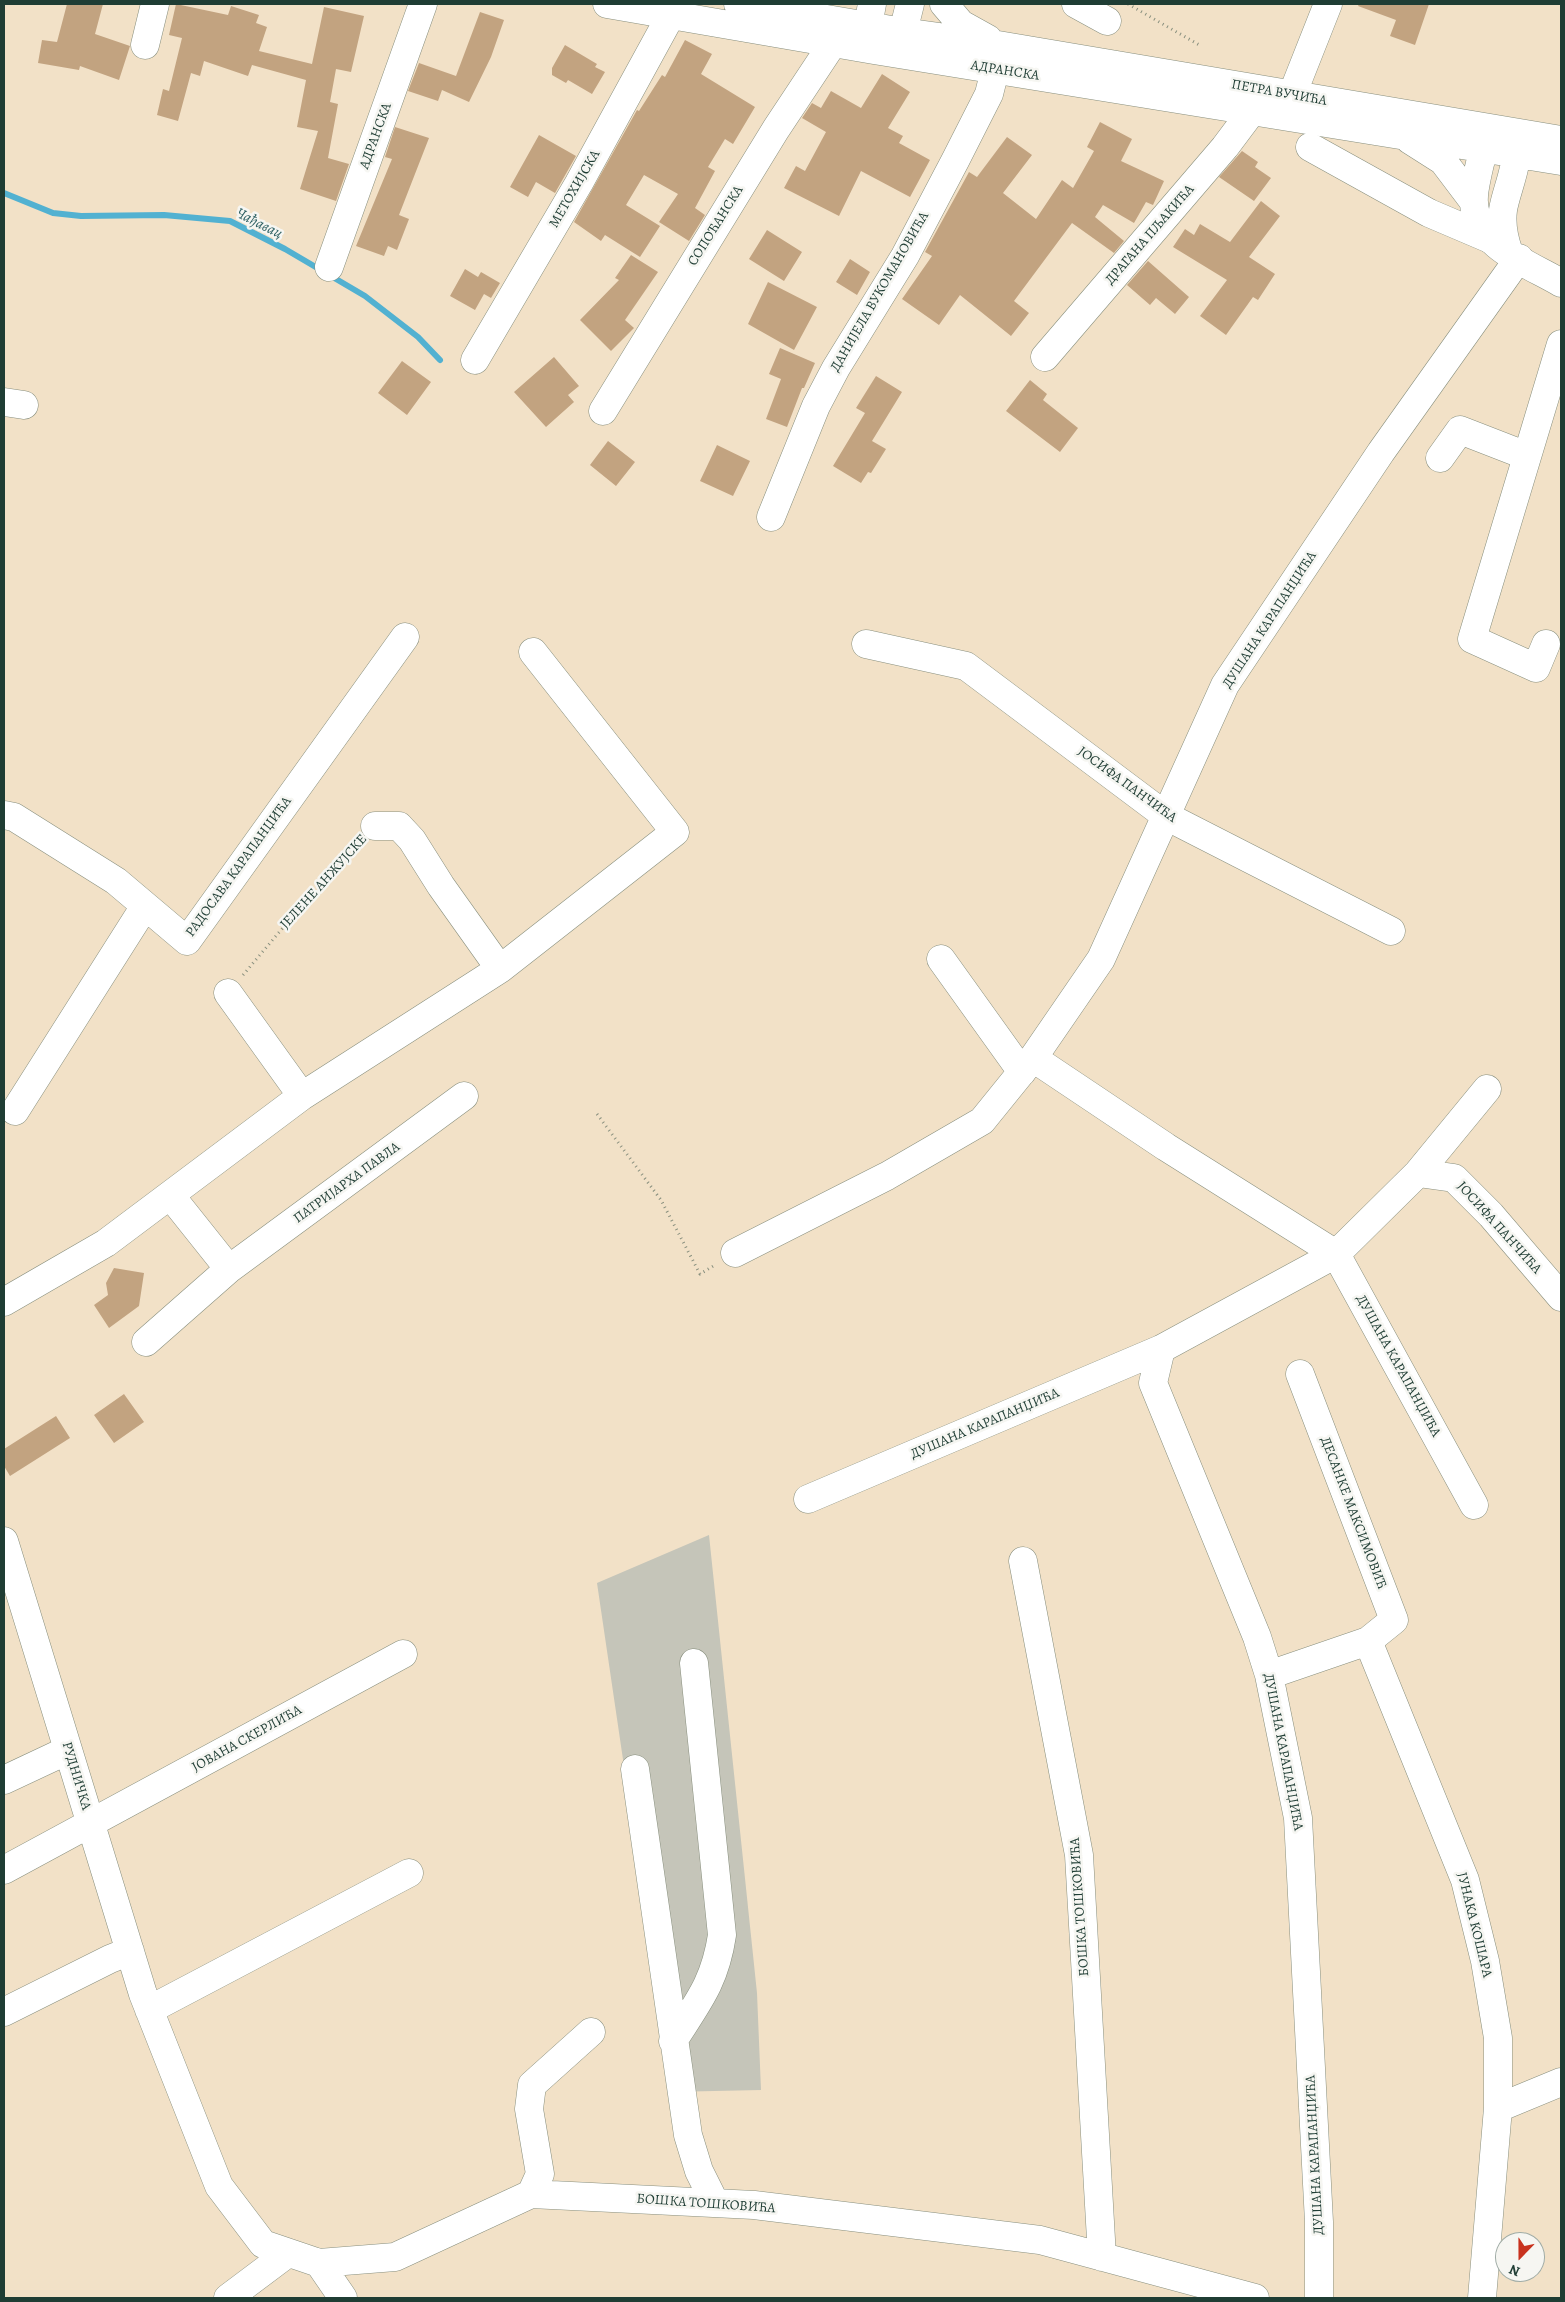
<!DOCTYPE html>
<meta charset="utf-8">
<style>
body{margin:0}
#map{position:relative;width:1565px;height:2302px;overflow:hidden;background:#f2e1c7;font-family:Alegreya,serif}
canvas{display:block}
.frame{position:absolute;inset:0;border:5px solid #1f3d34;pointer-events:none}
.north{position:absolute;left:1495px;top:2232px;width:50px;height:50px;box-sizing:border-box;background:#f6f6f2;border:1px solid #a0aca6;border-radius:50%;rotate:202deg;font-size:14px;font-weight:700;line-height:20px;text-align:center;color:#1f3d34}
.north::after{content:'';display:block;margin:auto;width:18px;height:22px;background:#c8321e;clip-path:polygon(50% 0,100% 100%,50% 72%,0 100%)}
</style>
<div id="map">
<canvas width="1565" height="2302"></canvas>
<div class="frame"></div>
<div class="north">N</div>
</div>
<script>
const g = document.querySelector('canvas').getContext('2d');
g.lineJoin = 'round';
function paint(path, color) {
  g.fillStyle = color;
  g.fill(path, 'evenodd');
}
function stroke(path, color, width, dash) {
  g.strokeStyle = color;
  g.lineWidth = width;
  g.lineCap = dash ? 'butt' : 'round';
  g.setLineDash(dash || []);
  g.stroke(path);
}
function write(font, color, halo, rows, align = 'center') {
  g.font = font + ' Alegreya,serif';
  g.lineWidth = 5;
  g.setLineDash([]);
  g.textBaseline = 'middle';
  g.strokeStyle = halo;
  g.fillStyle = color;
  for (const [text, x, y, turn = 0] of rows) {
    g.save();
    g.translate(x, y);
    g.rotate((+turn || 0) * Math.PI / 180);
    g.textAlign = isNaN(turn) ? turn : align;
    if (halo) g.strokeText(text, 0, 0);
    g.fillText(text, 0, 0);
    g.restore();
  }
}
const industrial = new Path2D(`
 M709,1535L757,1993L761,2090L668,2092L663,2031L597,1583Z`);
const stream = new Path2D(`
 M4,193L53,213L81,216L164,215L230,221L285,249L365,296L418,337L440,360`);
const building = new Path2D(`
 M67,4H103L95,34L130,46L119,80L80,66L79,70L38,63L42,40L57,42Z
 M176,4L228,15L231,6L259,15L256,23L267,27L259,51L312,64L324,7L364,16L351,72L336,69L330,102L338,104L328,158L349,164L336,201L300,189L318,131L297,127L306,80L252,65L248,76L204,61L200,76L191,73L178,121L157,115L163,89L169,91L182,38L169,35Z
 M1359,4H1429L1415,45L1390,36L1396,20L1358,6Z
 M480,12L504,20L491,57L469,102L442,90L438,101L408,91L419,63L456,76Z
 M685,40L712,54L701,74L755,107L733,144L725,139L708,167L715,171L695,208L705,215L689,241L659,222L678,194L644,175L626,205L660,226L640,257L605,235L601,241L574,222L637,110L639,111L662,75L665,77Z
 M565,45L597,64L595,67L605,72L592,94L568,80L566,83L552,75V68Z
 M882,74L910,92L888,128L903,136L899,143L930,160L910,197L861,171L839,216L784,188L796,166L805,171L826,132L802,118L812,103L821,108L831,91L861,108Z
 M1100,122L1132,139L1121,161L1164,181L1153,205L1146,202L1134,223L1103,205L1095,217L1124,241L1114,253L1072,223L1014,301L1029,313L1011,336L960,295L939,325L902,299L932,256L925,252L969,172L977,177L1007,137L1032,155L1003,193L1036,219L1062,180L1073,188L1094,151L1087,147Z
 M395,127L429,138L399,215L409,219L397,250L388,246L384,256L356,246L392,159L385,157Z
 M539,135L576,156L555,193L536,182L528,197L510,187Z
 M1242,151L1258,162L1255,167L1271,178L1254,201L1219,177Z
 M1261,201L1280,216L1249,257L1275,274L1258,300L1253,297L1226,335L1200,316L1227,280L1173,247L1185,229L1194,235L1200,224L1230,242Z
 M767,230L802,252L784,281L749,259Z
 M631,255L658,272L625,320L634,328L611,351L580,320L619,280L615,278Z
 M850,259L870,272L857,295L836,282Z
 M1148,261L1189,297L1175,314L1156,298L1150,305L1127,285Z
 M465,269L478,277L481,272L500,283L491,298L484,294L475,310L450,296Z
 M768,282L817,307L794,350L748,324Z
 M780,348L815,363L804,388H802L787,427L766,419L781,379L769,374Z
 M554,357L579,386L568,395L574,402L546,427L514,392Z
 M402,361L431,382L407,415L378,393Z
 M876,376L902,392L872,441L886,449L871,473L868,472L861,483L833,466L865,413L856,408Z
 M1030,380L1047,394L1043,400L1078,428L1060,452L1006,411Z
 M608,441L635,462L616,486L590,465Z
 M717,445L750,461L733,496L700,481Z
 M114,1268L144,1273L139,1306L109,1328L94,1305L108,1295L106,1283Z
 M124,1394L144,1422L114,1443L94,1415Z
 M56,1416L70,1438L10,1476L4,1466V1449Z`);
const path = new Path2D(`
 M1128,4L1201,46
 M243,975L357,840
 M597,1114L661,1200L700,1274L715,1265`);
const minor = new Path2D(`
 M1076,4L1107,21
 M145,45L155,4
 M1292,95L1328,4
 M1310,147L1429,213L1490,239
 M329,267L423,4
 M1045,357L1225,147L1252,111
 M475,360L579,183L671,15
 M4,402L24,405
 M603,411L776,129L833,43
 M1440,458L1460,430L1527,456
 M771,517L816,406L836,368L905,256L956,159L989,94L995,70
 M866,644L966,666L1166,816L1391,931
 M1546,644L1536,668L1472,639L1561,344
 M4,815L14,817L116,881L187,941L405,637
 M941,959L1022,1072
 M500,969L675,832L533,652
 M302,1096L500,969L441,886L412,840L399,826H375
 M15,1111L145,906
 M1418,1173L1454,1178L1491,1215L1561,1297
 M170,1195L229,1269
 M735,1253L887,1176L982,1121L1033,1058
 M4,1302L106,1243L302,1096L228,993
 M146,1342L229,1269L464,1096
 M1300,1374L1394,1620L1368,1641
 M808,1499L1161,1349
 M1474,1505L1336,1254L1418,1173L1487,1089
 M4,1541L143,1994L219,2186L263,2244L319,2263L343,2298
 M1023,1561L1079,1855L1102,2257
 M1269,1675L1368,1641L1465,1880L1485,1961L1498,2038V2108L1482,2298
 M635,1769L688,2135L699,2171L715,2203
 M4,1780L68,1750
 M4,1870L403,1654
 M149,2010L409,1873
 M4,2012L110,1959L130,1951
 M673,2041C698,2002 715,1982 722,1935L694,1663
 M1498,2108L1561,2082
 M531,2194L540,2174L529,2109L532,2085L591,2032
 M319,2263L395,2257L531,2194L754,2205L1040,2240L1255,2298
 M228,2298L288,2253
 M1319,2298V2222L1298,1818L1269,1675L1257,1637L1153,1383L1161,1349L1336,1254L1166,1147L1033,1058L1101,959L1225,685L1381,452L1519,258`);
const major = new Path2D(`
 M607,4L874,50L1561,161
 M738,4L903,32L998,45L1561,140
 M944,4L961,24L988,39
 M871,44L868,26L872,4
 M892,47L903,32L910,4
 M1496,135C1484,142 1481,159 1478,172C1476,182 1473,193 1474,203C1476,246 1529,264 1561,283
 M1410,140L1443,161L1474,202
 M1509,253C1504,239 1501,225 1503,210C1506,190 1523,155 1514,137`);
const streetNames = [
 ["АДРАНСКА",1005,71,9],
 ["ПЕТРА ВУЧИЋА",1279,93,10],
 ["АДРАНСКА",376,136,-70],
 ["МЕТОХИЈСКА",575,189,-60],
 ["СОПОЋАНСКА",716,226,-58],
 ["ДРАГАНА ПЉАКИЋА",1150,235,-49],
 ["ДАНИЈЕЛА ВУКОМАНОВИЋА",880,292,-60],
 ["ДУШАНА КАРАПАНЏИЋА",1270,620,-57],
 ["ЈОСИФА ПАНЧИЋА",1127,785,36],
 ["РАДОСАВА КАРАПАНЏИЋА",239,867,-54],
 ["ЈЕЛЕНЕ АНЖУЈСКЕ",324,882,-48],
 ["ПАТРИЈАРХА ПАВЛА",347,1183,-36],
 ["ЈОСИФА ПАНЧИЋА",1499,1228,48],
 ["ДУШАНА КАРАПАНЏИЋА",1398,1366,61],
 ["ДУШАНА КАРАПАНЏИЋА",985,1424,-23],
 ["ДЕСАНКЕ МАКСИМОВИЋ",1353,1513,69],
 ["ЈОВАНА СКЕРЛИЋА",247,1739,-29],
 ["ДУШАНА КАРАПАНЏИЋА",1283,1752,79],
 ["РУДНИЧКА",76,1776,73],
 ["БОШКА ТОШКОВИЋА",1080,1907,-94],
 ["ЈУНАКА КОШАРА",1474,1925,76],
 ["ДУШАНА КАРАПАНЏИЋА",1315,2155,-93],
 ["БОШКА ТОШКОВИЋА",706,2204,4]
];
const waterNames = [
 ["Чађавац",259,224,27]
];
paint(industrial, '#c5c5b9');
stroke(stream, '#52b1d1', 6);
paint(building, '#c2a380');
stroke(minor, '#888f7e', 29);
stroke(major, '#888f7e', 29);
stroke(path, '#888f7e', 3, [1, 4]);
stroke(minor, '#fff', 28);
stroke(major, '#fff', 28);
write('14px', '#1f3d34', '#f6f6f2', streetNames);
write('italic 15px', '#2e6063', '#f6f6f2', waterNames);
</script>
